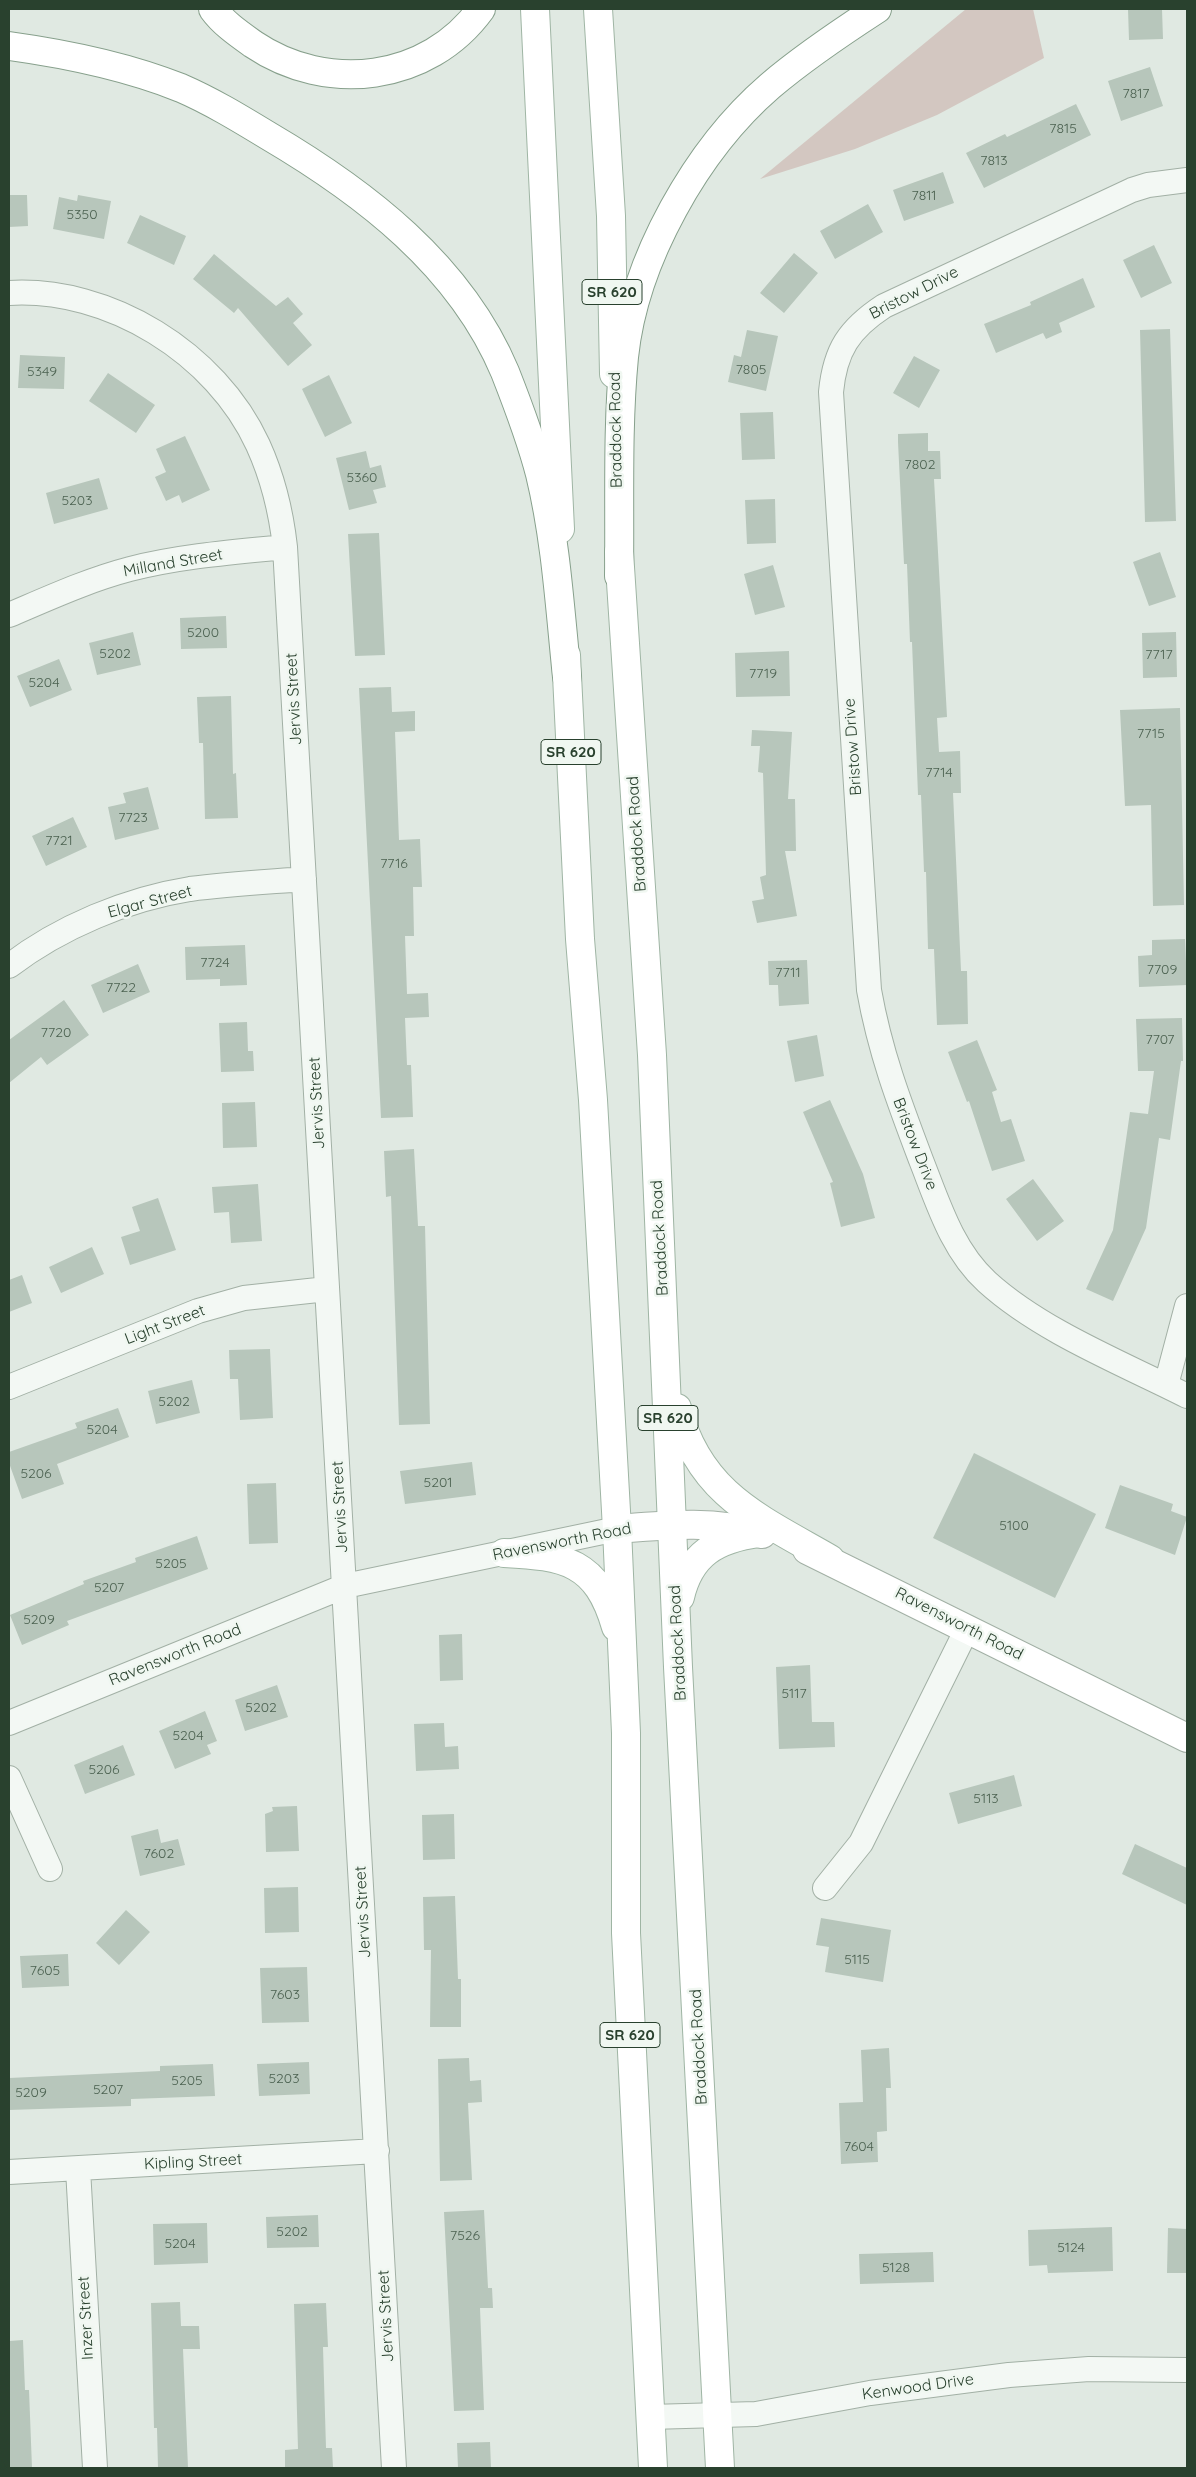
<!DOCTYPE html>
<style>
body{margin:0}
#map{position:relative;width:1196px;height:2477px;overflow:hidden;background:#e0e9e2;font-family:Quicksand,sans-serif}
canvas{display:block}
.frame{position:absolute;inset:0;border:10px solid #29412e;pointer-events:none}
</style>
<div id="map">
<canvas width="1196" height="2477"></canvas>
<div class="frame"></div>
</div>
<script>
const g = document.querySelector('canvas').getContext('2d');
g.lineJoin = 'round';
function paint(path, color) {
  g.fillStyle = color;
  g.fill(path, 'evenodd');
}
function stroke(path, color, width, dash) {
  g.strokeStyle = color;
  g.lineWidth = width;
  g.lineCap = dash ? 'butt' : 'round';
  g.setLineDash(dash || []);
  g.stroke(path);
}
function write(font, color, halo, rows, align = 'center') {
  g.font = font + ' Quicksand,sans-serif';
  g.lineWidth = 5;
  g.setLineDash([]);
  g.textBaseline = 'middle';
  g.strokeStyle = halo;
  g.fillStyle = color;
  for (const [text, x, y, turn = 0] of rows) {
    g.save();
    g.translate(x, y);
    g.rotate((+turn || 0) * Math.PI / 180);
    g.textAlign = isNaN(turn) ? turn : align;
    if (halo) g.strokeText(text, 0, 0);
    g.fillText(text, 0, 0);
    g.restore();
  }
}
const green = new Path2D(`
 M966,9H1033L1044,58L937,115L855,149L760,179Z`);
const building = new Path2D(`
 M1128,9H1162L1163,39L1129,40Z
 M1150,67L1163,106L1121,121L1108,81Z
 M1076,104L1091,135L984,188L966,153L1005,134L1007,137Z
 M943,172L954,203L904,221L893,190Z
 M9,195H27L28,226L9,227Z
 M78,195L111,201L104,239L53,229L59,197L77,201Z
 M868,204L883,232L835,259L820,231Z
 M140,215L186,236L174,265L127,243Z
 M1154,245L1172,283L1141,298L1123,260Z
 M794,253L818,273L784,313L760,293Z
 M214,254L276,306L288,297L303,314L293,323L312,345L288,366L238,308L234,313L193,279Z
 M1083,278L1095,307L1059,323L1062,332L1046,339L1043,333L996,353L984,324L1031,305L1030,302Z
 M1170,329L1176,521L1145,522L1140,330Z
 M747,330L778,336L766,391L728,382L734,355L741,357Z
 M20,355L65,357L64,389L18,388Z
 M914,356L940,370L919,408L893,393Z
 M108,373L155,405L136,433L89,401Z
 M329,375L352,423L325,437L302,389Z
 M773,412L775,459L742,460L740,413Z
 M928,433V451H940L941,479H934L947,717L937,718L939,752L960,751L961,793H953L961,971H967L968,1024L937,1025L934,949H928L926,872H924L921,795H918L912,642H910L907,564H904L898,442V434Z
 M185,436L210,490L182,503L179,495L166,501L155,477L166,472L156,449Z
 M366,451L370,468L381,465L386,487L373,490L377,503L349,510L336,458Z
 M99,478L108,509L54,524L46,493Z
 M775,499L776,543L747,544L745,500Z
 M379,533L385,655L355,656L348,534Z
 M1160,552L1176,597L1149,606L1133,562Z
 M773,565L785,607L755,615L744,574Z
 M226,616L227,648L181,649L180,618Z
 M133,632L141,665L97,675L89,643Z
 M1176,632L1177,677L1143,678L1142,633Z
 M789,651L790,696L736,697L735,653Z
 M59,659L72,690L30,707L17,676Z
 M391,687L392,712L415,711V731L395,732L399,840L420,839L422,887H413L414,936H405L407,994L428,993L429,1017L405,1018L407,1065H411L413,1117L381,1118L359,688Z
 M231,696L233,774L236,773L238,818L205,819L203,743H199L197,697Z
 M1180,708L1184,905L1153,906L1151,805L1125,806L1120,710Z
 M752,730L792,732L788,799H795L796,851H785L797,916L757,923L752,901L764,899L760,877L766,875L763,773L758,772L760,746H751Z
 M148,787L159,829L115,840L108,807L126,803L123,793Z
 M73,817L87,847L46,866L32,836Z
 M1185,939L1187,985L1139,987L1138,956L1152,955V940Z
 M245,945L247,985L220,986V979L186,980L185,947Z
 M807,960L809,1004L779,1006L778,985H769L768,961Z
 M138,964L150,992L103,1013L91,985Z
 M64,1000L89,1035L47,1065L41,1057L9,1083V1040Z
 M1182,1018L1183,1061H1181L1170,1140L1159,1138L1146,1228L1113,1301L1086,1289L1113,1230L1130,1112L1148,1114L1154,1071H1138L1136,1019Z
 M247,1022L248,1051H253L254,1071L221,1072L219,1023Z
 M817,1035L824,1076L795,1082L787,1041Z
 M977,1040L997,1090L992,1092L1001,1122L1011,1119L1025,1161L992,1171L969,1101L967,1102L948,1052Z
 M830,1100L863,1174L875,1218L841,1227L830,1183L833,1182L803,1112Z
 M255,1102L257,1147L223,1148L222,1103Z
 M414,1149L418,1226H425L430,1424L399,1425L391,1196L386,1197L384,1151Z
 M1033,1179L1064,1221L1037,1241L1006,1199Z
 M258,1184L262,1241L231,1243L229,1212L214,1213L212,1187Z
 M158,1198L176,1250L130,1265L121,1237L140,1231L132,1207Z
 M92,1247L104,1274L61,1293L49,1267Z
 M22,1275L32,1303L9,1312V1280Z
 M270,1349L273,1418L240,1420L238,1379H230L229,1350Z
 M192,1380L200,1413L156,1424L148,1391Z
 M118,1408L129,1437L57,1464L64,1484L22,1499L9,1463V1452L77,1428L75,1423Z
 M974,1453L1096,1514L1055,1598L933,1538Z
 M472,1462L476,1495L405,1504L400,1471Z
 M276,1483L278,1543L249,1544L247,1484Z
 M1120,1485L1173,1504L1171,1511L1187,1517L1175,1555L1105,1528Z
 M197,1536L208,1569L67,1621L69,1625L22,1645L10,1615L84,1584L83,1581L136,1562L135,1558Z
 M462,1634L463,1680L440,1681L439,1635Z
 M810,1665L812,1722H834L835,1747L779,1749L776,1667Z
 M277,1685L288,1717L245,1731L235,1700Z
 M205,1711L217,1741L207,1745L211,1754L175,1769L159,1731Z
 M444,1723L445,1747L458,1746L459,1769L416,1771L414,1724Z
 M123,1745L135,1775L85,1794L74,1765Z
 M1014,1775L1022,1806L958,1824L949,1793Z
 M297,1806L299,1851L266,1852L265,1814L273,1811L272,1807Z
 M454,1814L455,1859L423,1860L422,1815Z
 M158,1829L161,1843L178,1839L185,1865L140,1876L131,1836Z
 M1135,1844L1187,1868V1905L1122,1874Z
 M298,1887L299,1932L265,1933L264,1888Z
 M455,1896L458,1979H461V2027H430L431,1950H424L423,1897Z
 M126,1910L150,1932L119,1965L96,1943Z
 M821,1918L891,1930L883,1982L825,1972L829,1947L816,1945Z
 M68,1954L69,1986L22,1988L20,1956Z
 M307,1967L309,2022L262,2023L260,1968Z
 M889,2048L891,2088H886L887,2131L877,2132L878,2162L841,2164L839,2103L863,2102L861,2050Z
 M469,2058L470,2081L481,2080L482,2102L468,2103L472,2180L440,2181L438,2059Z
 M309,2062L310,2094L259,2096L257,2064Z
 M213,2064L215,2096L131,2099V2106L9,2110V2078L160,2071V2066Z
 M484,2210L488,2288H492L493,2308H480L484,2410L454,2411L444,2212Z
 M318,2215L319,2247L267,2248L266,2217Z
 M207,2223L208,2263L154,2265L153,2224Z
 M1112,2227L1113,2271L1048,2273L1047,2265L1029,2266L1028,2230Z
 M1168,2228L1187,2229V2273H1167Z
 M933,2252L934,2282L860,2284L859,2254Z
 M180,2302L181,2326H199L200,2349H183L188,2468H158L157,2428H154L151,2303Z
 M326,2303L328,2347H323L326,2448H332L333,2468H285V2450L298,2449L294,2304Z
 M23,2340L25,2390H29L32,2468H9V2341Z
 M490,2442L491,2468H458L457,2443Z`);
const minor = new Path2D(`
 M1187,180L1148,185L1132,190L884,306C849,329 835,350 831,392L869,990C880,1052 899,1102 921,1160C938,1203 952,1250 987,1282C1041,1331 1122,1363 1187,1396
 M9,293C109,287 216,353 258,445C273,478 281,511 285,547L394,2468
 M9,615C49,598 88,580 130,569C181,556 234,552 285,547
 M9,966C60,927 127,899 190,889C228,884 266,882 304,879
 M1166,1385L1187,1306
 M9,1387L198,1311L244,1298L327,1289
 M9,1723L345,1586L617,1529
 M9,1778L50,1869
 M825,1888L861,1843L967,1629
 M78,2169L95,2468
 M9,2172L377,2151
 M650,2417L756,2414L870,2393L1009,2375L1089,2369L1187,2370`);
const secondary = new Path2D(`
 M617,1529C666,1525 714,1520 762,1534
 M807,1550L1187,1738`);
const primary = new Path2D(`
 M535,9L560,529
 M598,9L611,216L614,374
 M619,552L652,1055L678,1667L720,2468
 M566,655L580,939L593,1100L617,1529L626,1733V1933L653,2468
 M677,1408C699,1494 759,1518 830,1559
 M504,1553C565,1556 597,1561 616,1627
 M680,1597C690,1554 716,1539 759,1533`);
const motorway = new Path2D(`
 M213,9C223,23 239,34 253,44C327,94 428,82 481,9
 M9,46C67,54 126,66 181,88C211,101 239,118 267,135C364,192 460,265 505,372C518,405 531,439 540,474C556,540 560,610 567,677
 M619,576C620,503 617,429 624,357C634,260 697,149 770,86C804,57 840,33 877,9`);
const numberNames = [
 ["7817",1136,94],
 ["7815",1063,129],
 ["7813",994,161],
 ["7811",924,196],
 ["5350",82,215],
 ["7805",751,370],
 ["5349",42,372],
 ["7802",920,465],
 ["5360",362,478],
 ["5203",77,501],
 ["5200",203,633],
 ["5202",115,654],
 ["7717",1159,655],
 ["7719",763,674],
 ["5204",44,683],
 ["7715",1151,734],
 ["7714",939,773],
 ["7723",133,818],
 ["7721",59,841],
 ["7716",394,864],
 ["7724",215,963],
 ["7709",1162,970],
 ["7711",788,973],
 ["7722",121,988],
 ["7720",56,1033],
 ["7707",1160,1040],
 ["5202",174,1402],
 ["5204",102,1430],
 ["5206",36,1474],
 ["5201",438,1483],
 ["5100",1014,1526],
 ["5205",171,1564],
 ["5207",109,1588],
 ["5209",39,1620],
 ["5117",794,1694],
 ["5202",261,1708],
 ["5204",188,1736],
 ["5206",104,1770],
 ["5113",986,1799],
 ["7602",159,1854],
 ["5115",857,1960],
 ["7605",45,1971],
 ["7603",285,1995],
 ["5203",284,2079],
 ["5205",187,2081],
 ["5207",108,2090],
 ["5209",31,2093],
 ["7604",859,2147],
 ["5202",292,2232],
 ["7526",465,2236],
 ["5204",180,2244],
 ["5124",1071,2248],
 ["5128",896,2268]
];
const shields = [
 [612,292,60],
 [571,752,60],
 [668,1418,60],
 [630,2035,60]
];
const shieldNames = [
 ["SR 620",612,292],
 ["SR 620",571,752],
 ["SR 620",668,1418],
 ["SR 620",630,2035]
];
const streetNames = [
 ["Bristow Drive",914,293,-27],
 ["Braddock Road",616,430,-91],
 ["Milland Street",173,563,-10],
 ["Jervis Street",294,699,-93],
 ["Bristow Drive",853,747,-94],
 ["Braddock Road",637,834,-94],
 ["Elgar Street",150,902,-15],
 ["Jervis Street",317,1103,-93],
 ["Bristow Drive",915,1144,69],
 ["Braddock Road",660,1238,-93],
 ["Light Street",165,1325,-21],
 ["Jervis Street",340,1507,-93],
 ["Ravensworth Road",562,1542,-11],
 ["Ravensworth Road",959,1624,27],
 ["Braddock Road",678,1643,-93],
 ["Ravensworth Road",175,1655,-22],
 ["Jervis Street",363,1912,-93],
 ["Braddock Road",699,2047,-93],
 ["Kipling Street",193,2162,-3],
 ["Jervis Street",386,2316,-93],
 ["Inzer Street",86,2318,-93],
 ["Kenwood Drive",918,2387,-8]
];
paint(green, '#d3c7c1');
paint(building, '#b7c6bb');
stroke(minor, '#a2b0a5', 26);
stroke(secondary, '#a2b0a5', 30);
stroke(primary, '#9fb5a4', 30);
stroke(motorway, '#87a08c', 30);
stroke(minor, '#f3f8f4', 24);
stroke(secondary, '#fff', 28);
stroke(primary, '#fff', 28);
stroke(motorway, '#fff', 28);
write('14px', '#4c6251', null, numberNames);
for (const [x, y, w] of shields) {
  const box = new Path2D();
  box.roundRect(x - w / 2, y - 12.5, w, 25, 4);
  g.fillStyle = '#f0f7f1';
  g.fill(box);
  stroke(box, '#29412e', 1);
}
write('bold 15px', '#29412e', null, shieldNames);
write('16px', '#29412e', '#f0f7f1', streetNames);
</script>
